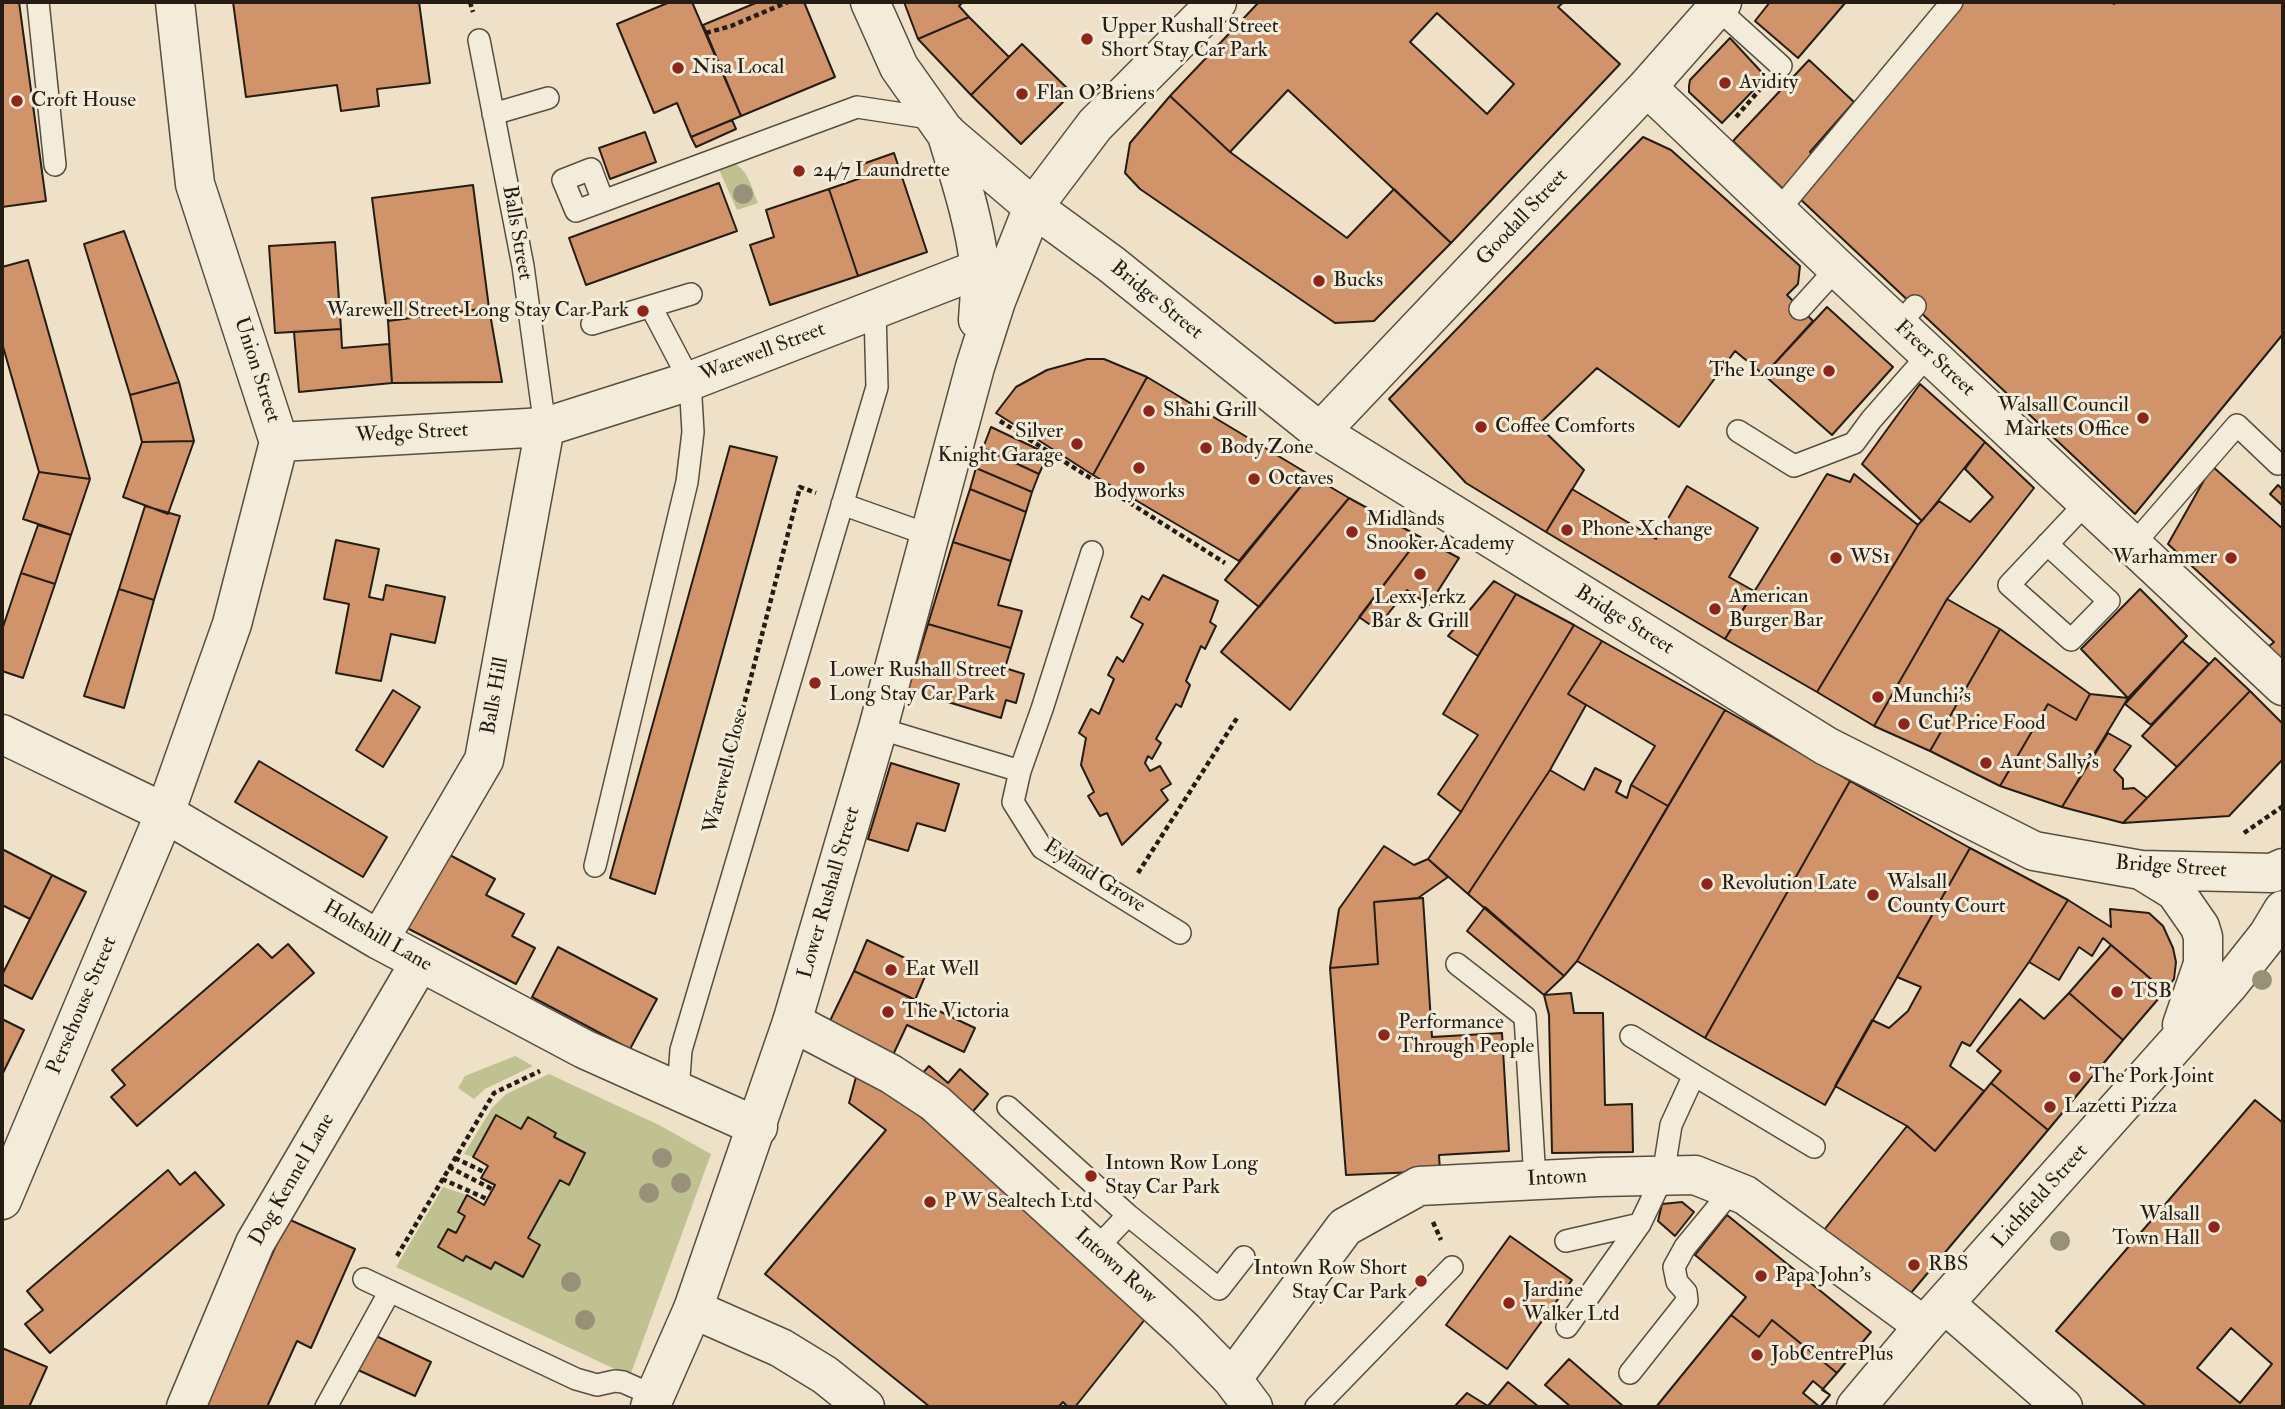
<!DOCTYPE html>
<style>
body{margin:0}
#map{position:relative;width:2285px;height:1409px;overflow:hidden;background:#eee1c7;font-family:"IM FELL Double Pica",serif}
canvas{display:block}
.frame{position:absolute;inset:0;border:4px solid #251d13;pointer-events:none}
</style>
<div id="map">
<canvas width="2285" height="1409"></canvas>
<div class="frame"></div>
</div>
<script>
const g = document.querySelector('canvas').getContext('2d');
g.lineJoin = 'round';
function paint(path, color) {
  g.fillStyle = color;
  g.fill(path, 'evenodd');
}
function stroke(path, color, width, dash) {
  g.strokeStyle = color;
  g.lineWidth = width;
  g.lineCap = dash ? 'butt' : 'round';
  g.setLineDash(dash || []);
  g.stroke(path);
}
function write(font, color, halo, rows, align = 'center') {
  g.font = font + ' "IM FELL Double Pica",serif';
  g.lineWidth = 6;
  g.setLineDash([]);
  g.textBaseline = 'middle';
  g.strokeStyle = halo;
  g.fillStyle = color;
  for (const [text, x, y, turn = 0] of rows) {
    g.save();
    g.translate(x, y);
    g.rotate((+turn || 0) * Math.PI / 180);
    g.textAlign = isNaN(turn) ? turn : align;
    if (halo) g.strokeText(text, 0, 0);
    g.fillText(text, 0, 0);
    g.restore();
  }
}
const green = new Path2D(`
 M730,162C748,167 751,187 758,203L737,210L717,165Z
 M515,1056L533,1066L485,1089L474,1099L458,1088L465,1076Z
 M549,1074L659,1125L711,1154L630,1376L396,1267L443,1187L467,1195L458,1211L465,1216L456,1233L448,1229L439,1247L466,1256L490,1269L495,1262L523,1277L540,1245L528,1238L560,1180L569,1185L585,1153L554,1137L556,1133L528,1117L521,1129L496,1115L473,1157L464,1154L492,1108L506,1094Z`);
const building = new Path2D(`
 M2,2H19L46,201L2,207Z
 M233,2H419L430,83L377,89L379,106L341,111L337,85L246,97Z
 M670,2H692L741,116L691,137L677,103L654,113L617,24Z
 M758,2H804L835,77L741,116L703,25Z
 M904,2H963L959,6L969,17L918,39Z
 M1259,2H1564L1558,7L1620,64L1451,243L1288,90L1230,152L1170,96ZM1437,13L1514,84L1487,114L1410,42Z
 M1770,2H1846L1798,58L1755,21Z
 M1961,2H2111L2114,4L2116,2H2283V334L2135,514L1798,197Z
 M969,17L1009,57L971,95L918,39Z
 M1730,38L1766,77L1722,123L1689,92V86L1690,80Z
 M1022,44L1072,93L1021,144L971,95Z
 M1809,60L1854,102L1810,152L1816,157L1784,190L1733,141Z
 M1170,96L1230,152L1347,238L1394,189L1451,243L1374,321L1335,323L1140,189L1125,173L1130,143Z
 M732,120L736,129L696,147L691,137Z
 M645,132L656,162L610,179L599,148Z
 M1643,137L1671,150L1800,266L1798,284L1787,295L1813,321L1764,375L1735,351L1679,427L1597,368L1538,425L1584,470L1546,532L1466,483L1389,399Z
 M894,153L927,252L858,276L829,189L861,178L857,166Z
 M719,183L737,231L586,285L569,238Z
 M473,185L489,308L388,321L372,198Z
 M829,189L858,276L770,305L750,245L774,237L766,210Z
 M124,231L179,382L130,395L84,244Z
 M335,242L341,329L275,333L269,246Z
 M28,260L90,479L39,472L2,343V267Z
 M1827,307L1893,367L1832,435L1764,375Z
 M489,308L502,382L392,383L388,321Z
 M341,329L342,348L389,344L392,383L299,392L294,332Z
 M1087,359H1104L1147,377L1093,475L996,413L1016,387L1047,370Z
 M1147,377L1310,475L1239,561L1093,475Z
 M179,382L194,441L142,442L130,395Z
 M1920,384L1985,442L1922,521L1862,464Z
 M991,427L1048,454L1039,474L983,448Z
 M194,441L168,514L123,497L142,442Z
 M1985,442L2034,488L1947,599L1874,726L1817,692L1918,525L1939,501L1970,522L1993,497L1965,469Z
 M730,446L777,457L655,894L610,878Z
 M983,448L1039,474L1032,492L976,468Z
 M2212,466L2283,529V662L2268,647L2274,642L2168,544Z
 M976,468L1032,492L1026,512L970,489Z
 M39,472L90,479L71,535L23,519Z
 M1827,474L1850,482L1854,474L1918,525L1817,692L1725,639Z
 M1310,475L1349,498L1259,607L1225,580Z
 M2278,485L2283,490V506L2270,494Z
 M1687,486L1758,528L1729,577L1754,591L1725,639L1546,532L1572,489L1656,539Z
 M970,489L1026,512L1011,561L953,542Z
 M1349,498L1420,537L1290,710L1221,652Z
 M145,506L180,516L154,600L119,589Z
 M38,525L71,535L55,584L21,573Z
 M1420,537L1459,558L1429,605L1407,590L1376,629L1359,617Z
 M336,540L379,549L369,597L383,600L386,585L445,597L435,643L391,634L381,681L336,673L349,604L324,599Z
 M953,542L1011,561L998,605L1022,611L1011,648L928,624Z
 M21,573L55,584L23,678L2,671V630Z
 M1163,575L1218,601L1210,622L1216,626L1205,649L1201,646L1186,681L1190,685L1181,707L1176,704L1156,739L1161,743L1152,759L1148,756L1145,763L1150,771L1160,766L1171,784L1161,790L1168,800L1122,845L1107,813L1100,816L1088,796L1094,792L1081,765L1086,738L1079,733L1091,709L1099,714L1114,679L1108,675L1117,657L1123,662L1143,624L1131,617L1142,596L1149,600Z
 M1494,581L1516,594L1478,656L1448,636Z
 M119,589L154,600L124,708L84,696Z
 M2140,589L2187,636L2128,698L2081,649Z
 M1516,594L1574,625L1461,812L1438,794L1478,735L1443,714Z
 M1947,599L2000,629L1930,751L1874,726Z
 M928,624L1011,648L1005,668L1024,674L1016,703L1006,700L1001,718L908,690Z
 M1574,625L1602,641L1568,694L1586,705L1550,770L1468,894L1428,859L1461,812Z
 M2000,629L2090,694L2076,720L2048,704L2000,786L1930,751Z
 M1602,641L1725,710L1668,806L1631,785L1655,746L1568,694Z
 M2182,641L2209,664L2151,725L2125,704Z
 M2215,658L2250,691L2177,767L2142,736Z
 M393,690L420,707L383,767L356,750Z
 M2250,691L2283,724V759L2229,816L2123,823Z
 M2090,694L2128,698L2062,807L2000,786L2048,704L2076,720Z
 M1725,710L1850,781L1705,1038L1577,961Z
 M2108,733L2131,746L2114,770L2123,779V789L2134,788L2147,798L2123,823L2062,807Z
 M259,761L387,837L363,877L235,802Z
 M891,763L959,784L945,831L917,823L908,851L868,839Z
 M1595,768L1621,781L1616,792L1627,798L1631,785L1668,806L1577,961L1564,976L1468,894L1550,770L1584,790Z
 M1850,781L1970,848L1825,1105L1705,1038Z
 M1384,846L1414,865L1428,859L1448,877L1418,898L1374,902L1378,964L1330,968L1339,909Z
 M1970,848L2068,900L2029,962L1970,1046L1962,1042L1950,1066L1984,1091L1935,1151L1907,1126L1835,1086L1872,1020L1889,1028L1908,1011L1921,987L1897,977Z
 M2,849L52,875L30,919L2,905Z
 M446,853L495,879L486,895L524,914L512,936L535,948L516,984L407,928Z
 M52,875L86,892L32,999L2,984V975Z
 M1423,898L1432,1037L1502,1033L1509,1151L1439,1155L1440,1171L1346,1175L1330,968L1378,964L1374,902Z
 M2068,900L2111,927L2110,909L2149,913L2163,926L2173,948L2176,962L2174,979L2165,991L2103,938L2092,956L2079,947L2059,980L2029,962Z
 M1485,907L1564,976L1544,995L1467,931Z
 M867,940L928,969L915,1000L854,971Z
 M258,944L272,958L288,944L314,973L137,1126L111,1097L125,1085L112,1070Z
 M2111,945L2165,991L2123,1040L2069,993Z
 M558,947L657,999L630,1049L532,997Z
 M854,971L975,1028L964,1052L907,1025L892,1057L827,1027Z
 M1571,993L1574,1013H1603L1605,1105L1632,1104L1633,1152L1552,1153L1549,1015L1544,995Z
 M2069,993L2123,1040L2048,1130L1991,1083L2001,1071L1977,1051L2020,999L2044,1019Z
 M2,1019L24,1030L2,1075Z
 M859,1066L1154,1308L1075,1407H1068L1063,1402L1058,1407H930L765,1274L886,1130L849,1103Z
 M929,1066L948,1083L960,1069L988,1094L968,1117L921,1075Z
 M1991,1083L2048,1130L1905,1300L1820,1235L1907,1126L1935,1151Z
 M2255,1100L2283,1123V1407H2147L2056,1331Z
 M496,1115L521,1129L528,1117L556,1133L554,1137L585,1153L569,1185L560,1180L528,1238L540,1245L523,1277L495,1262L491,1269L466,1256L463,1261L438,1247L448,1229L456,1233L465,1216L458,1212L467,1195L484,1205L495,1185L481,1178L488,1166L473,1157Z
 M168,1170L180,1185L195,1172L224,1205L50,1353L25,1324L43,1310L27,1291Z
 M1682,1202L1694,1212L1675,1236L1658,1221L1662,1204Z
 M1727,1215L1871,1332L1837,1373L1772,1320L1759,1337L1731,1315L1746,1297L1695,1255Z
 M288,1219L355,1249L311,1348L297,1341L267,1407H203Z
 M1510,1236L1572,1280L1507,1369L1446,1325Z
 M1731,1315L1759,1337L1772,1320L1837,1373L1822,1390L1830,1395L1820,1407H1656Z
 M2231,1328L2272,1364L2240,1403L2197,1368Z
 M374,1335L431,1362L415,1396L358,1370Z
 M2,1348L47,1367L29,1407H2Z
 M1569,1359L1624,1407H1571L1545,1385Z
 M1813,1381L1830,1395L1820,1407L1803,1393Z
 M1508,1382L1539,1407L1488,1406Z
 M1467,1393L1488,1406L1491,1407H1454Z`);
const path = new Path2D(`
 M470,2L473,12
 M706,33L731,26L788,2
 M1736,117L1762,87
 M1000,421L1225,563
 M715,817L800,487L816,493
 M2244,833L2283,806
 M1138,873L1237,718
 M455,1158L484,1172
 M449,1167L492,1189
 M442,1179L487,1199
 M1433,1222L1441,1240
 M397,1256L494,1093L540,1071`);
const service = new Path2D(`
 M38,2L55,165
 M1717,8L1781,66
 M479,40L523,266L545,427
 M493,114L548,98
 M603,201L591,169L563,180L576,211L857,107L936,119
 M1777,212L1952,2
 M1800,309L1837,268
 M592,324L691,294
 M1898,325L1915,306
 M1738,431L1794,466L1854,443L1871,420L1929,354
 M842,504L929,535
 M2047,544L2109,601L2071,640L2009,585L2087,502
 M2133,545L2237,425L2278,464
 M878,728L1020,771L1042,709L1092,552
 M1020,771L1013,802L1042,848L1180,933
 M595,866L687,482L693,432L690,381L651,307
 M1457,964L1525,1017L1535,1180
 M1631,1036L1694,1075
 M678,1091L681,1050L877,387L875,310
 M1008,1107L1128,1215L1219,1289L1244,1257
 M1566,1241L1640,1224
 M1095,1250L1128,1215
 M364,1279L576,1379L597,1385L615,1381L623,1382L655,1396
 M1567,1327L1640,1224L1663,1176L1671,1125L1694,1075L1814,1147
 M1630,1373L1687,1301L1686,1292L1677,1282L1674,1267L1685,1247L1732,1190
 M326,1407L390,1291
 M1316,1407L1452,1267`);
const minor = new Path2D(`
 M1647,87L1837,268L2283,686
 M1320,432L1647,87L1722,2
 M279,442L545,427L690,381L966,274H980
 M2,734L165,813L379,940L584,1049L758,1127
 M379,940L484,760L545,427
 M792,1022L891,1074L935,1103L1185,1331L1232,1379L1253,1407
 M2,1200L165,813L232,624L279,442L195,184L175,2
 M1945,1304L2063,1407
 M693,1309L781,1348L825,1375L865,1407
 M1232,1379L1345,1227L1419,1186L1599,1177L1695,1175L1745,1195L1924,1326
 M186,1407L255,1243L420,962`);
const tertiary = new Path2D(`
 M870,2L899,67L945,132L1033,207L1111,264L1320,432L1417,492L1826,746L2034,851L2141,870L2272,873L2283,868
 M946,132C960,178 975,223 980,270C981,286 979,304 978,320
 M2141,870L2175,891L2200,927L2203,937V964L2182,1025
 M650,1407L693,1309L792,1022L878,728L975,367L996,301L1033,207L1095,125L1217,2
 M1856,1407L1924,1326L2230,983L2268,935L2283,910`);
const trees = [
 [743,194],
 [2262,980],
 [662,1158],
 [681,1183],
 [649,1193],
 [2060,1241],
 [571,1282],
 [585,1320]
];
const markers = [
 [1087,39,7,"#8f2418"],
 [678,68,7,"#8f2418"],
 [1725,83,7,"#8f2418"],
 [1022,94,7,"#8f2418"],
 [17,101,7,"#8f2418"],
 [799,171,7,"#8f2418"],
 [1319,281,7,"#8f2418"],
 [643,311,7,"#8f2418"],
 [1829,371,7,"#8f2418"],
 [1149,411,7,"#8f2418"],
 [2143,418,7,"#8f2418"],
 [1481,427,7,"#8f2418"],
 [1077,444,7,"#8f2418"],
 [1206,448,7,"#8f2418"],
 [1139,468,7,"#8f2418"],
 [1254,479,7,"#8f2418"],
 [1567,530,7,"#8f2418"],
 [1352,532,7,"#8f2418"],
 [1836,558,7,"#8f2418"],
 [2231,558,7,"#8f2418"],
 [1420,574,7,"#8f2418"],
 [1715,609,7,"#8f2418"],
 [815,683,7,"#8f2418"],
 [1878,697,7,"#8f2418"],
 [1904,724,7,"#8f2418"],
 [1986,763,7,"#8f2418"],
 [1707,884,7,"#8f2418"],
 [1873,895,7,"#8f2418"],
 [891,970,7,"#8f2418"],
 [2117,992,7,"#8f2418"],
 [888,1012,7,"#8f2418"],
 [1384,1035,7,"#8f2418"],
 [2075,1077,7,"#8f2418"],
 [2050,1107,7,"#8f2418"],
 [1091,1176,7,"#8f2418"],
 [930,1202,7,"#8f2418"],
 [2214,1227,7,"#8f2418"],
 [1914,1265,7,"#8f2418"],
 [1761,1276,7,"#8f2418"],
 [1421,1281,7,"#8f2418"],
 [1509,1303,7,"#8f2418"],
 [1757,1355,7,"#8f2418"]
];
const poiNames = [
 ["Upper Rushall Street",1101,27],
 ["Short Stay Car Park",1101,51],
 ["Nisa Local",692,68],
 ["Avidity",1739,83],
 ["Flan O'Briens",1036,94],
 ["Croft House",31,101],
 ["24/7 Laundrette",813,171],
 ["Bucks",1333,281],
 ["Warewell Street Long Stay Car Park",629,311,"right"],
 ["The Lounge",1815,371,"right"],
 ["Walsall Council",2129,406,"right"],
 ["Markets Office",2129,430,"right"],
 ["Shahi Grill",1163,411],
 ["Coffee Comforts",1495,427],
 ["Silver",1063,432,"right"],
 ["Knight Garage",1063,456,"right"],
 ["Body Zone",1220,448],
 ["Octaves",1268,479],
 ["Bodyworks",1139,492,"center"],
 ["Midlands",1366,520],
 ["Snooker Academy",1366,544],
 ["Phone Xchange",1581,530],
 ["WS1",1850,558],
 ["Warhammer",2217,558,"right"],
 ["American",1729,597],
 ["Burger Bar",1729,621],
 ["Lexx Jerkz",1420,598,"center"],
 ["Bar & Grill",1420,622,"center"],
 ["Lower Rushall Street",829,671],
 ["Long Stay Car Park",829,695],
 ["Munchi's",1892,697],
 ["Cut Price Food",1918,724],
 ["Aunt Sally's",2000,763],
 ["Walsall",1887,883],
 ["County Court",1887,907],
 ["Revolution Late",1721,884],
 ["Eat Well",905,970],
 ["TSB",2131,992],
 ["The Victoria",902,1012],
 ["Performance",1398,1023],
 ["Through People",1398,1047],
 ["The Pork Joint",2089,1077],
 ["Lazetti Pizza",2064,1107],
 ["Intown Row Long",1105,1164],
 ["Stay Car Park",1105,1188],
 ["P W Sealtech Ltd",944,1202],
 ["Walsall",2200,1215,"right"],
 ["Town Hall",2200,1239,"right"],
 ["RBS",1928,1265],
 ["Intown Row Short",1407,1269,"right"],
 ["Stay Car Park",1407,1293,"right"],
 ["Papa John's",1775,1276],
 ["Jardine",1523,1291],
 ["Walker Ltd",1523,1315],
 ["JobCentrePlus",1771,1355]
];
const streetNames = [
 ["Goodall Street",1523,218,-47],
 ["Balls Street",516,233,80],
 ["Bridge Street",1156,301,39],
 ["Warewell Street",763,353,-21],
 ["Freer Street",1934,359,43],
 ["Union Street",256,370,72],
 ["Wedge Street",412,434,-3],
 ["Bridge Street",1624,621,32],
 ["Balls Hill",496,696,-80],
 ["Warewell Close",727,771,-76],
 ["Bridge Street",2171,868,4],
 ["Eyland Grove",1094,877,33],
 ["Lower Rushall Street",830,893,-74],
 ["Holtshill Lane",377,937,30],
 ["Persehouse Street",83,1006,-67],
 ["Intown",1557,1179,-3],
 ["Dog Kennel Lane",293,1180,-60],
 ["Lichfield Street",2041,1197,-48],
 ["Intown Row",1115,1267,42]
];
paint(green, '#bfc191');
paint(building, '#d0936a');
stroke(building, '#251d13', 2);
stroke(service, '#574e40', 24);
stroke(minor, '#574e40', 41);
stroke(tertiary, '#574e40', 41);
stroke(path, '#251d13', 4.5, [5, 3.5]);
stroke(service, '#f4ecdb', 21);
stroke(minor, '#f4ecdb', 38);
stroke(tertiary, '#f4ecdb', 38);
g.fillStyle = '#999079';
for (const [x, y] of trees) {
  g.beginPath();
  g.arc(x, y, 10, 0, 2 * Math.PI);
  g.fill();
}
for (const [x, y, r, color] of markers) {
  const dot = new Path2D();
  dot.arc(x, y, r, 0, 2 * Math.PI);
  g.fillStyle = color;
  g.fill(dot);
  stroke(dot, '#f4ecdb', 2.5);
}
write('21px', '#251d13', '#f4ecdb', poiNames, 'left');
write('21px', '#251d13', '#f4ecdb', streetNames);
</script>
